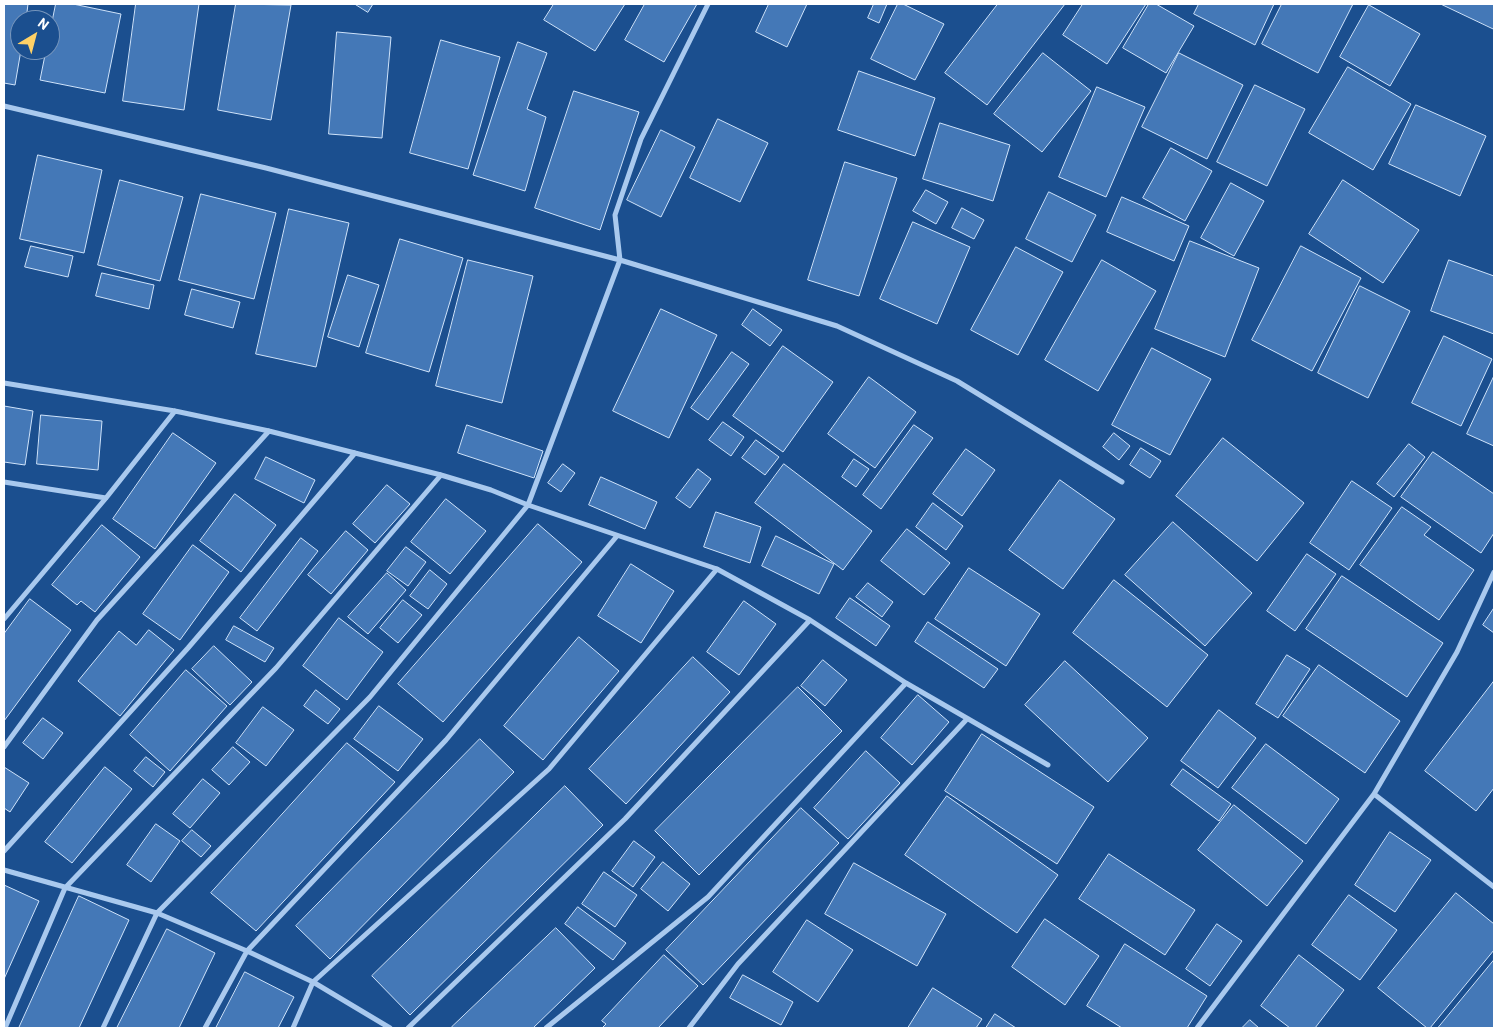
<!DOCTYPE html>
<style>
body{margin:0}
#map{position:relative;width:1498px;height:1032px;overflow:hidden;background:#1b4f8f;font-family:Barlow,sans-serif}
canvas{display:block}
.frame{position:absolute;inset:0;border:5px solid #fff;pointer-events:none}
.north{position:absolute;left:10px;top:10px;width:50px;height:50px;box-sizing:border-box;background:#1b4f8f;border:1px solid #7695bc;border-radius:50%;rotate:37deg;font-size:14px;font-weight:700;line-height:20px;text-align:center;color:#fff}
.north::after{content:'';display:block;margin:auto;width:18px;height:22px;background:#ffd166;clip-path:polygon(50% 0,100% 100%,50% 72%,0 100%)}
</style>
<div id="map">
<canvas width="1498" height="1032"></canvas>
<div class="frame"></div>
<div class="north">N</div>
</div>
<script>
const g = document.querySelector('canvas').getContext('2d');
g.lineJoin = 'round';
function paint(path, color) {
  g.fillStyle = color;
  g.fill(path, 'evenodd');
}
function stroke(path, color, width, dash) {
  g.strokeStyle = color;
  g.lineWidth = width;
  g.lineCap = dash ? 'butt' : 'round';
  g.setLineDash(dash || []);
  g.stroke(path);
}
const building = new Path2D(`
 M4,4H28L26,20H20L21,50L15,85L4,83Z
 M56,4H73L121,14L105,93L40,80L46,50H50V32Z
 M136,4H199L184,110L123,101Z
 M236,4L291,5L271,120L218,110Z
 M355,4H373L368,12Z
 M554,4H625L595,51L544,20Z
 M645,4H697L664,62L625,40Z
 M769,4H807L787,47L756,32Z
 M874,4H887L879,23L868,18Z
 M898,4H903L944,24L915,80L871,59Z
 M998,4H1065L987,105L945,73Z
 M1083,4H1146L1107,64L1063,35Z
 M1149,4H1156L1194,26L1166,73L1123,48Z
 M1199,4H1274L1255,45L1194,14Z
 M1282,4H1353L1318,73L1262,44Z
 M1441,4H1494V29Z
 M1369,5L1420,34L1390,86L1340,57Z
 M337,32L391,37L382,138L329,134Z
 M441,40L500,57L468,169L410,153Z
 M518,42L547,53L527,109L546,117L525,191L473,175L498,98Z
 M1043,53L1091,91L1042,152L994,114Z
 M1179,53L1243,85L1207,159L1142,127Z
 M1348,67L1411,104L1373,170L1309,133Z
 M859,71L935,98L915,156L838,130Z
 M1255,85L1305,109L1267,186L1217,162Z
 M1097,87L1145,107L1106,197L1059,177Z
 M574,91L639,112L600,230L535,208Z
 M1416,105L1486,136L1460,196L1389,164Z
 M718,119L768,143L740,202L690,178Z
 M940,123L1010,145L993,201L923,179Z
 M661,130L695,147L661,217L627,200Z
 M1171,148L1212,171L1185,221L1143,198Z
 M38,155L102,170L84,253L20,239Z
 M845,162L897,178L859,296L808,280Z
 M120,180L183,197L160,281L98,265Z
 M1343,180L1419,230L1383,283L1309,234Z
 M1231,183L1264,201L1234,256L1201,238Z
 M926,190L948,202L936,224L913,211Z
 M1049,192L1096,215L1072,262L1026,239Z
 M201,194L276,213L254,299L179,280Z
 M1122,197L1189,226L1174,261L1107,232Z
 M962,208L984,220L974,239L952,228Z
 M289,209L349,223L316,367L256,354Z
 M913,222L970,247L937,324L880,299Z
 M400,239L463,258L429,372L366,353Z
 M1190,241L1259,268L1225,357L1155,329Z
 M31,246L73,256L68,277L25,267Z
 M1301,246L1361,278L1312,371L1252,340Z
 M1016,247L1063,272L1018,355L971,330Z
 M468,260L533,276L502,403L436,386Z
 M1102,260L1156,291L1098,391L1045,360Z
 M1449,260L1494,276V334L1431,311Z
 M102,273L154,285L149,309L96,296Z
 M348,275L379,285L359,347L328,337Z
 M1360,286L1410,311L1368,398L1318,373Z
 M192,289L240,302L233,328L185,315Z
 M661,309L717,335L669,438L613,411Z
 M753,309L782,330L770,346L742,325Z
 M1444,336L1492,359L1461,426L1412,403Z
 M783,346L833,382L783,452L733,416Z
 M1152,348L1211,379L1170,455L1112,425Z
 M732,352L749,364L708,420L691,408Z
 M1494,376V446L1467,434Z
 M869,377L916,412L875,468L828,434Z
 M4,406L33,411L25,465L4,462Z
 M41,415L102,421L98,470L37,464Z
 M723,422L744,437L731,456L709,440Z
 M467,425L543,451L534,478L458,453Z
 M914,425L933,438L881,509L863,495Z
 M173,433L216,463L155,549L113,519Z
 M1114,433L1130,446L1119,460L1103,447Z
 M1223,438L1304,503L1257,561L1176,496Z
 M756,440L779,457L765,475L742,458Z
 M1409,444L1425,457L1394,497L1377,484Z
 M1141,448L1161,461L1150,478L1130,465Z
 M966,449L995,470L962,516L933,494Z
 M1433,452L1494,494V533L1481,553L1401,497Z
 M266,457L315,480L304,503L255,479Z
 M854,459L869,469L856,487L842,477Z
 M563,464L575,473L561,492L548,483Z
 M784,464L872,531L843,570L755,503Z
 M698,469L711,479L690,508L676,498Z
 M601,477L657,502L645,529L589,505Z
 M1060,480L1115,519L1063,589L1009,550Z
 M1352,481L1392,508L1349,570L1310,543Z
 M387,485L410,504L375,543L353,524Z
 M235,494L276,525L241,572L200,541Z
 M446,499L486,531L450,574L411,542Z
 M933,503L963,526L946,550L916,527Z
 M1402,507L1431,527L1424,535L1474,570L1439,620L1360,565Z
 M716,512L761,527L750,563L704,547Z
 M1173,522L1252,593L1205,646L1125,575Z
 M538,524L582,562L443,722L398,684Z
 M102,525L140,557L95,612L81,601L77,605L52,585Z
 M907,529L950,563L924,595L881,561Z
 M346,531L368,550L331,594L308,575Z
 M776,536L834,564L819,594L762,566Z
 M301,538L318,551L257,631L240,618Z
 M193,545L229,572L180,640L143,614Z
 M406,547L426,562L408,586L387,571Z
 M1307,554L1336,574L1295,631L1267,611Z
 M631,564L674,591L641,643L598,616Z
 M969,568L1040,614L1006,666L935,619Z
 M430,570L447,584L428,609L410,596Z
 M387,573L406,590L368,634L348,617Z
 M1342,576L1443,643L1407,697L1306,629Z
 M1114,580L1208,655L1167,707L1073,633Z
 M868,583L893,602L882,617L856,597Z
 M850,598L890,626L876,646L836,618Z
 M30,599L71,630L4,721V634Z
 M403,600L422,615L398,643L380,628Z
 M744,601L776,624L739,675L707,652Z
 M1494,608V633L1483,625Z
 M339,618L383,652L347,700L303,666Z
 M928,622L998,669L984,688L915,642Z
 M234,626L274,648L265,662L226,640Z
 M149,630L174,650L120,716L78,681L119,631L136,645Z
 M579,637L619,671L543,760L504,726Z
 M214,646L252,682L230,705L192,669Z
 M1287,655L1310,669L1278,718L1256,704Z
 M693,657L730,692L626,804L589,769Z
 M823,660L847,680L825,706L801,686Z
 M1065,661L1148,738L1108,782L1025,705Z
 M1319,665L1400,721L1365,773L1283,716Z
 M186,670L227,706L170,771L130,735Z
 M1494,681V788L1476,811L1425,771Z
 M798,687L842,731L699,875L655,831Z
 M316,690L340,709L328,724L304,706Z
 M918,695L949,722L912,765L881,738Z
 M379,706L423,739L398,771L354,739Z
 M263,707L294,730L266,766L236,743Z
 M1219,710L1256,738L1218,788L1181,761Z
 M43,718L63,733L43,759L23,743Z
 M982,734L1094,807L1057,864L945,791Z
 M480,739L514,772L330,959L296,926Z
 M347,743L395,782L256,931L211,893Z
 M1266,744L1339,799L1306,844L1232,788Z
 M233,747L250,762L229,785L212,770Z
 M866,751L900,783L848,839L814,808Z
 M146,757L165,772L153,787L134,771Z
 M4,767L29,783L10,812L4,808Z
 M105,767L132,789L72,863L45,842Z
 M1183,769L1231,804L1219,821L1171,785Z
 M203,779L220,793L190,828L173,814Z
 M565,786L603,825L410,1015L372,976Z
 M947,796L1058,875L1017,933L905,855Z
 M1234,805L1303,861L1267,906L1198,850Z
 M801,808L839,843L703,985L666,950Z
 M156,824L180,841L151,882L127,865Z
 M192,830L211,846L201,857L182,841Z
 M1390,832L1431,860L1395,912L1355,885Z
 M634,841L655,857L633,887L612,871Z
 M1109,854L1195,910L1165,955L1079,899Z
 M663,862L690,884L668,911L641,889Z
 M854,863L946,914L917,966L825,914Z
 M604,872L637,895L615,927L582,904Z
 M4,885L39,901L4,979Z
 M1456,893L1494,924V950L1430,1028H1427L1378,988Z
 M1349,895L1397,930L1360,980L1312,945Z
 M79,896L129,920L79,1028H19Z
 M578,907L626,943L613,960L565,924Z
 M1045,919L1099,956L1065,1005L1012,967Z
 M807,920L853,950L818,1002L773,972Z
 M1217,924L1242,941L1210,986L1186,969Z
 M556,928L595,968L533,1028H454L452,1027Z
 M167,929L215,953L179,1028H117Z
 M1125,944L1207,996L1187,1028H1122L1087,1006Z
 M664,955L698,986L658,1028H602L606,1024L602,1021Z
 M1299,955L1344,990L1315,1028H1290L1261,1006Z
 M1494,960V1028H1438Z
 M245,972L294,997L278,1028H216Z
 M743,975L793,1002L781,1025L730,998Z
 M933,988L982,1019L976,1028H908Z
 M995,1014L1016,1028H986Z
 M1250,1020L1259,1028H1242Z`);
const street = new Path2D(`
 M4,106L266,168L620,260L837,326L957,381L1122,482
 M4,383L175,411L269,431L441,475L491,490L528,505L717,569L810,620L906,683L1048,765
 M4,482L106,498
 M4,619L106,498L175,411
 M4,747L97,620L269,431
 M1374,794L1494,887
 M4,851L188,648L355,453
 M4,870L157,913L247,951L313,982L390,1028
 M5,1028L65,888L276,668L441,475
 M103,1028L157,913L370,697L528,505L620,260L615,215L641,139L708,4
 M205,1028L247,951L446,740L617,536
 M293,1028L313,982L549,769L717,569
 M408,1028L625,819L810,620
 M546,1028L708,897L906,683
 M689,1028L738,964L967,719
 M1197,1028L1374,794L1457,652L1494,572`);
paint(building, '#4478b7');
stroke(building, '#cfe3fa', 1);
stroke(street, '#a9c9ee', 5);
</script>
